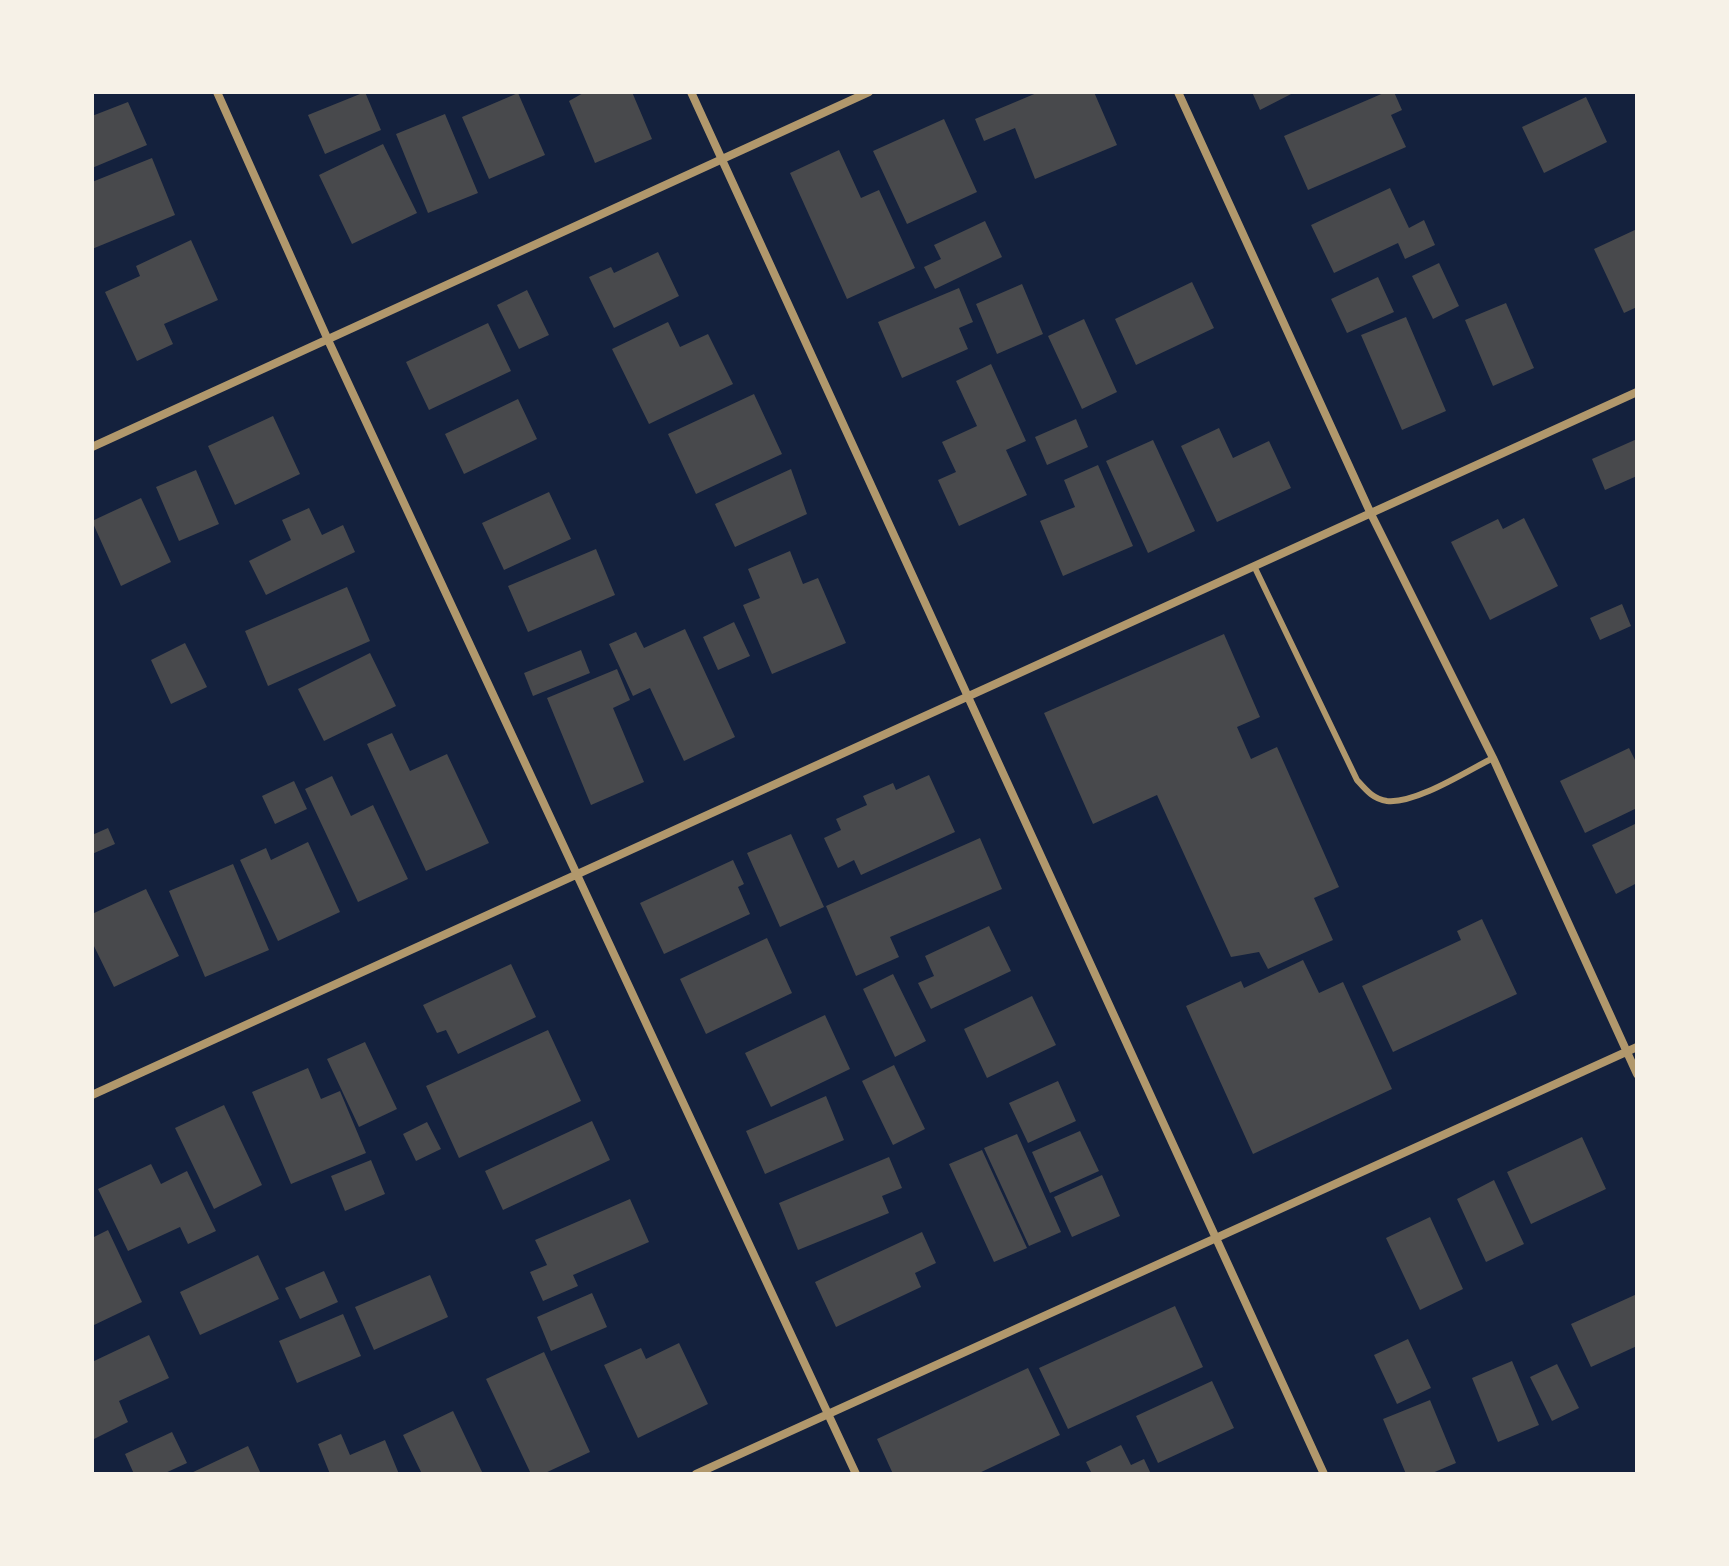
<!DOCTYPE html>
<style>
body{margin:0}
#map{position:relative;width:1729px;height:1566px;overflow:hidden;background:#14213d;font-family:Lato,sans-serif}
canvas{display:block}
.frame{position:absolute;inset:0;border:94px solid #f6f1e7;pointer-events:none}
</style>
<div id="map">
<canvas width="1729" height="1566"></canvas>
<div class="frame"></div>
</div>
<script>
const g = document.querySelector('canvas').getContext('2d');
g.lineJoin = 'round';
function paint(path, color) {
  g.fillStyle = color;
  g.fill(path, 'evenodd');
}
function stroke(path, color, width, dash) {
  g.strokeStyle = color;
  g.lineWidth = width;
  g.lineCap = dash ? 'butt' : 'round';
  g.setLineDash(dash || []);
  g.stroke(path);
}
const building = new Path2D(`
 M365,92L381,130L325,154L308,115Z
 M585,92H632L652,139L595,163L569,101Z
 M1039,92H1094L1117,145L1035,179L1015,128L984,141L975,119Z
 M1252,92H1295L1260,110Z
 M1386,92H1394L1402,110L1391,115L1406,147L1308,190L1284,136Z
 M518,93L545,155L489,179L462,117Z
 M1586,97L1607,142L1544,173L1522,127Z
 M128,102L147,145L92,168V116Z
 M445,114L478,193L428,213L396,134Z
 M944,119L977,192L907,224L873,151Z
 M383,144L417,213L352,244L319,175Z
 M839,150L861,198L879,190L915,268L847,299L790,173Z
 M152,158L175,215L92,249V182Z
 M1390,188L1409,228L1424,220L1435,245L1405,259L1398,243L1334,273L1311,225Z
 M985,221L1002,257L935,289L924,267L941,259L934,245Z
 M1637,229V307L1624,313L1594,249Z
 M191,240L218,300L164,324L173,344L137,361L105,292L140,276L136,266Z
 M658,252L679,296L614,328L589,277L611,267L614,273Z
 M1439,263L1459,306L1433,319L1412,276Z
 M1378,277L1394,312L1347,333L1331,299Z
 M1192,282L1214,328L1136,365L1115,319Z
 M1022,284L1043,334L997,354L976,304Z
 M959,288L973,322L959,328L968,349L902,378L878,322Z
 M527,290L549,335L519,349L497,305Z
 M1506,303L1534,368L1493,386L1465,320Z
 M1406,317L1446,411L1402,430L1361,335Z
 M1084,319L1117,392L1082,409L1048,336Z
 M668,322L680,347L708,334L733,384L649,424L612,349Z
 M488,323L511,371L429,410L406,362Z
 M991,364L1026,441L1006,450L1027,495L959,526L938,480L956,472L942,442L977,426L956,381Z
 M754,394L782,454L696,494L668,434Z
 M518,399L537,439L464,474L445,434Z
 M273,416L300,474L235,505L208,446Z
 M1076,419L1088,447L1047,465L1035,437Z
 M1219,428L1233,458L1269,441L1291,488L1217,522L1181,446Z
 M1637,439V476L1605,490L1592,459Z
 M1153,440L1195,531L1148,553L1106,461Z
 M1098,465L1133,546L1063,576L1040,521L1075,507L1064,480Z
 M791,469L807,514L735,547L715,504Z
 M196,470L219,524L179,541L156,487Z
 M549,492L571,539L504,570L482,523Z
 M141,498L171,562L121,586L92,521Z
 M309,508L322,535L343,525L355,552L266,595L249,561L291,540L282,520Z
 M1524,518L1558,586L1490,620L1451,542L1498,519L1503,529Z
 M596,549L615,595L528,632L508,586Z
 M790,551L803,584L818,578L846,643L772,674L743,605L760,598L748,569Z
 M347,587L370,641L268,686L245,631Z
 M1622,604L1631,626L1600,640L1590,618Z
 M734,622L750,656L718,670L703,637Z
 M685,629L735,737L684,761L650,688L633,696L609,644L636,632L644,648Z
 M1224,634L1260,717L1237,727L1251,759L1277,747L1339,887L1314,898L1333,940L1268,969L1259,952L1231,957L1157,795L1093,824L1044,713Z
 M185,643L207,687L171,704L151,660Z
 M581,650L590,673L533,696L524,673Z
 M370,653L396,706L324,741L298,689Z
 M617,669L630,700L613,708L644,782L591,805L547,698Z
 M392,733L410,771L447,754L489,843L426,871L367,744Z
 M1629,748L1637,764V808L1585,833L1560,781Z
 M929,775L955,832L861,875L854,860L838,868L824,838L841,830L836,819L867,805L863,796L893,783L896,790Z
 M332,776L351,816L373,805L408,879L358,902L305,789Z
 M294,781L307,809L275,824L262,796Z
 M1637,823V883L1616,894L1592,845Z
 M108,828L115,844L92,854V835Z
 M791,834L824,907L780,927L747,853Z
 M980,838L1002,889L890,937L899,957L856,976L826,906Z
 M308,842L340,912L278,941L240,860L266,848L271,860Z
 M733,860L744,884L738,887L750,914L664,954L640,903Z
 M233,864L269,950L205,977L169,891Z
 M146,889L179,956L114,987L92,942V914Z
 M1482,919L1517,994L1393,1052L1362,986L1461,940L1457,931Z
 M989,926L1011,971L931,1009L918,983L934,976L925,956Z
 M767,938L792,993L706,1034L680,979Z
 M1303,960L1319,993L1343,982L1392,1089L1253,1154L1186,1006L1241,981L1244,988Z
 M511,964L536,1017L458,1054L446,1030L437,1033L423,1005Z
 M893,974L926,1041L895,1057L863,989Z
 M1032,996L1056,1045L987,1078L964,1029Z
 M825,1015L850,1069L771,1107L745,1053Z
 M548,1030L581,1101L459,1158L426,1086Z
 M365,1042L397,1109L359,1127L327,1059Z
 M894,1065L925,1129L893,1145L862,1081Z
 M308,1068L321,1099L340,1091L366,1153L291,1184L252,1092Z
 M1058,1081L1076,1121L1028,1143L1009,1103Z
 M826,1096L844,1140L765,1174L746,1131Z
 M224,1105L262,1185L214,1209L175,1128Z
 M592,1121L610,1160L503,1210L485,1171Z
 M427,1122L441,1149L416,1161L403,1134Z
 M1080,1131L1099,1171L1050,1193L1032,1152Z
 M1017,1134L1061,1232L1029,1246L984,1148Z
 M1582,1137L1606,1189L1531,1224L1507,1172Z
 M982,1150L1027,1248L994,1262L949,1164Z
 M889,1157L902,1188L882,1196L889,1213L798,1250L779,1203Z
 M371,1160L385,1194L345,1211L331,1176Z
 M151,1164L161,1184L187,1171L216,1231L188,1244L180,1227L128,1251L98,1189Z
 M1102,1175L1120,1216L1072,1237L1054,1197Z
 M1494,1180L1524,1244L1486,1262L1457,1199Z
 M630,1199L649,1242L573,1275L578,1286L543,1301L530,1272L547,1265L535,1240Z
 M1430,1217L1463,1289L1420,1310L1386,1238Z
 M108,1230L142,1302L92,1326V1238Z
 M922,1232L936,1263L915,1273L921,1287L836,1327L815,1282Z
 M258,1255L279,1299L200,1335L180,1292Z
 M324,1271L338,1302L300,1319L285,1288Z
 M430,1275L448,1317L374,1350L355,1307Z
 M592,1293L607,1327L551,1351L537,1317Z
 M1637,1294V1346L1591,1367L1571,1324Z
 M1175,1306L1203,1367L1068,1429L1039,1368Z
 M343,1314L361,1356L297,1383L279,1341Z
 M149,1335L169,1378L119,1401L128,1422L92,1440V1362Z
 M1408,1339L1431,1388L1397,1404L1374,1355Z
 M679,1343L708,1404L638,1438L604,1365L641,1348L646,1359Z
 M544,1352L590,1452L543,1474H531L486,1379Z
 M1512,1361L1539,1425L1498,1442L1472,1378Z
 M1557,1364L1579,1408L1552,1421L1530,1377Z
 M1028,1368L1060,1435L977,1474H893L877,1439Z
 M1212,1381L1234,1428L1158,1463L1136,1416Z
 M1430,1400L1456,1463L1430,1474H1406L1383,1419Z
 M453,1411L483,1474H422L403,1435Z
 M172,1432L187,1463L163,1474H134L125,1454Z
 M341,1434L350,1455L385,1440L399,1474H330L318,1444Z
 M1121,1445L1131,1465L1144,1459L1151,1474H1092L1086,1462Z
 M248,1446L261,1474H189Z`);
const service = new Path2D(`
 M1255,568L1357,780C1366,790 1373,799 1387,801C1416,804 1467,771 1493,758`);
const minor = new Path2D(`
 M217,92L328,340L856,1474
 M691,92L1324,1474
 M1178,92L1371,514L1493,758L1637,1074
 M92,447L869,92
 M92,1095L1637,392
 M696,1474L1637,1047`);
paint(building, '#48494c');
stroke(service, '#b1986c', 6);
stroke(minor, '#b1986c', 8);
</script>
